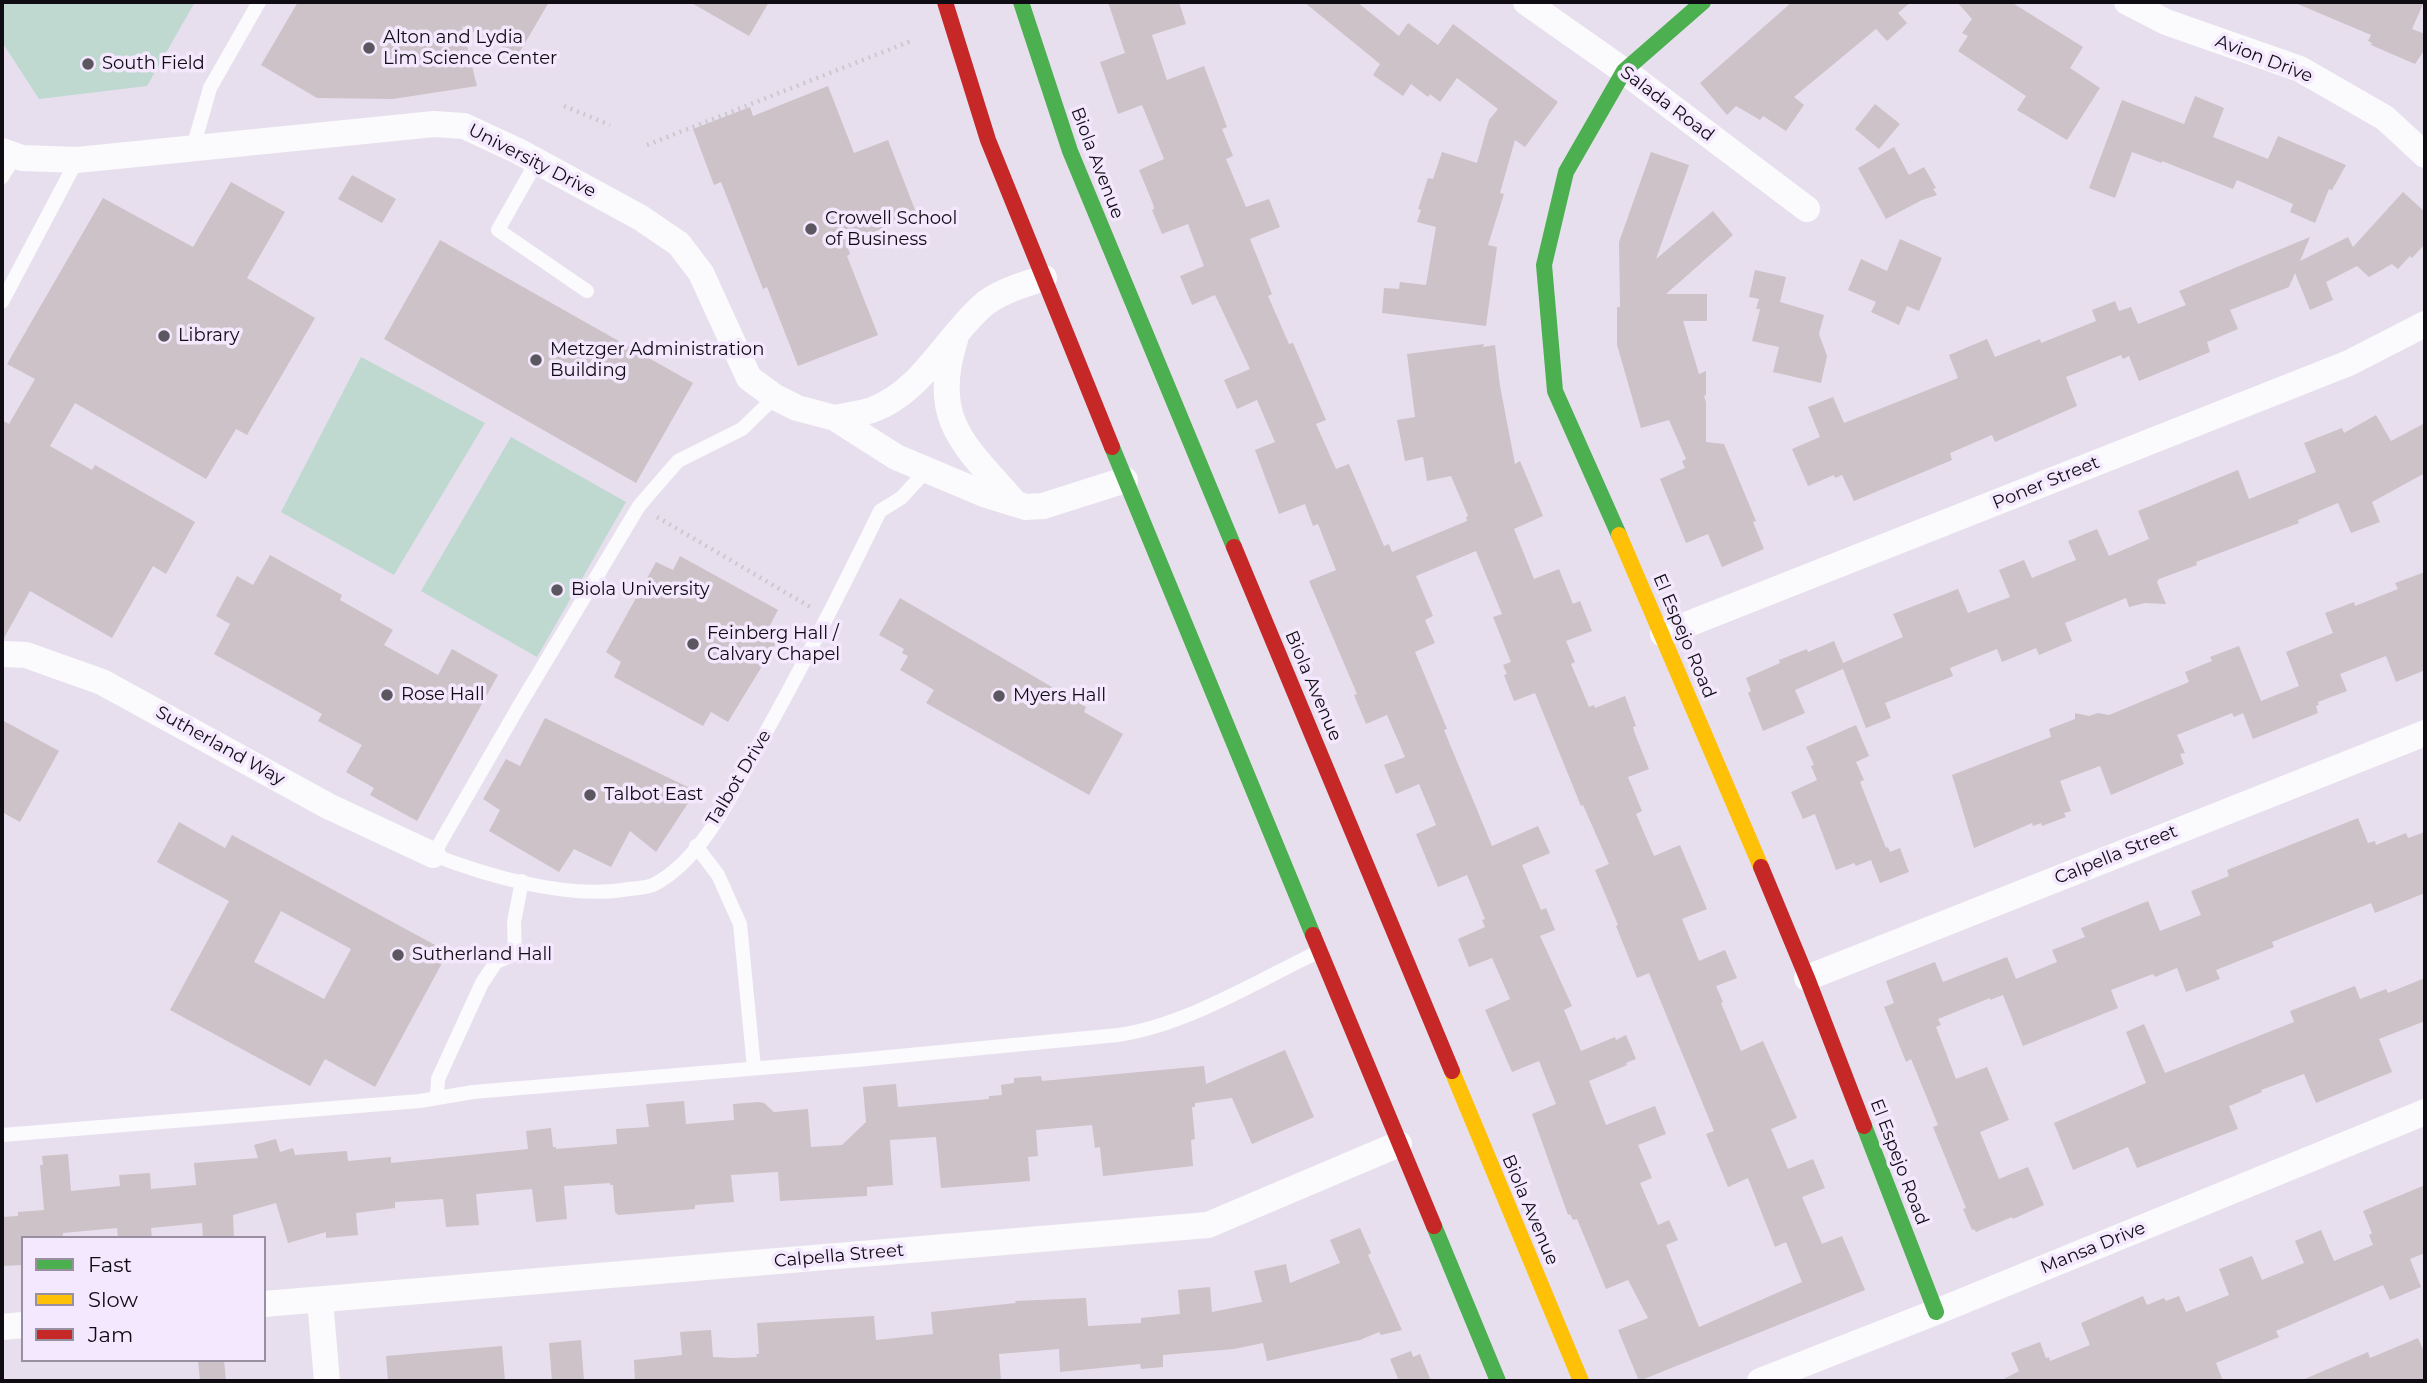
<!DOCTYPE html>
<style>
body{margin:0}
#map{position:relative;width:2427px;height:1383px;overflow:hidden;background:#e7dfee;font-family:Montserrat,sans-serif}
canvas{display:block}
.frame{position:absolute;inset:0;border:4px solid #100c14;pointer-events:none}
.legend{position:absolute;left:21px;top:1236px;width:245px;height:126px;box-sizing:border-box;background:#f3e8fd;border:2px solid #9890a0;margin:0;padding:9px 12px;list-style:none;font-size:21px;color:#100c14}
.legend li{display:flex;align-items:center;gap:14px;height:35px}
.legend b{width:35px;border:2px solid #9890a0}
</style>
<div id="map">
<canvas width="2427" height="1383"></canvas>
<div class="frame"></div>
<ul class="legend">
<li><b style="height:9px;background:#4caf50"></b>Fast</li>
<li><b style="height:9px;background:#ffc107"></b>Slow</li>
<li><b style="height:9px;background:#c62828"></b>Jam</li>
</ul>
</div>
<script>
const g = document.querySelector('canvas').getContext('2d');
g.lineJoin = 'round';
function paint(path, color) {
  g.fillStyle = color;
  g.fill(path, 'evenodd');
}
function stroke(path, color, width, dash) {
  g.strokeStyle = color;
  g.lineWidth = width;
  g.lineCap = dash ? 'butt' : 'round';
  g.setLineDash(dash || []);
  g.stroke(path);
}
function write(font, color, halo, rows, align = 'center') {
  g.font = font + ' Montserrat,sans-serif';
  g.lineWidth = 7;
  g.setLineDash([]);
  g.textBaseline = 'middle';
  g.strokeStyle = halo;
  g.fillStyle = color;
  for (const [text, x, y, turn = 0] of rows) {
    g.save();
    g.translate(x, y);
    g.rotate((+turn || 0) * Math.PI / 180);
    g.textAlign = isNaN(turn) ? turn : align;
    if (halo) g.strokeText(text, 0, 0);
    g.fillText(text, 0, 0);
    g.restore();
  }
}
const green = new Path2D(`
 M2,2H195L147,86L39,99L2,42Z
 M361,357L485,423L394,575L281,512Z
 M511,437L626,502L537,657L421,591Z`);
const building = new Path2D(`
 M298,2H549L518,55L462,26L477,86L393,99L317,98L261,65Z
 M690,2H769L749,36Z
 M1108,2H1179L1186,24L1152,35L1167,80L1204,66L1227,127L1222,129L1233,156L1226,159L1246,207L1269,199L1280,227L1250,239L1272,294L1268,296L1289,344L1293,343L1326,420L1316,424L1336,469L1349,464L1384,546L1389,544L1392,552L1467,521L1466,517L1468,516L1451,476L1427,481L1423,457L1405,461L1397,420L1415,417L1407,354L1484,344L1483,347L1495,345L1500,386L1515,464L1520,461L1543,516L1514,529L1534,579L1559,569L1573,604L1580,601L1592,631L1566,641L1575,662L1571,664L1589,707L1594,705L1595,708L1625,696L1636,726L1633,727L1635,734L1649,769L1628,777L1642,811L1636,814L1654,856L1680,845L1707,909L1682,919L1699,961L1725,950L1737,978L1716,986L1723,1002L1721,1003L1741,1051L1763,1041L1797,1118L1771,1129L1788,1169L1813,1159L1825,1188L1802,1197L1822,1244L1842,1236L1865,1290L1639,1381L1618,1330L1648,1318L1628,1280L1606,1289L1577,1219L1573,1220L1570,1214L1568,1215L1532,1114L1556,1104L1539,1061L1512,1072L1485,1010L1510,999L1492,958L1469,967L1458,939L1485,927L1482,920L1485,919L1467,875L1438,887L1416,834L1436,825L1419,784L1396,794L1384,765L1405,757L1387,715L1366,724L1354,695L1357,694L1309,581L1336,570L1318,524L1313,526L1305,504L1279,514L1255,450L1275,442L1257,400L1237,409L1224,380L1250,369L1215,295L1192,305L1180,276L1204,266L1188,224L1162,234L1152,210L1154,209L1153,204L1139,170L1164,159L1142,105L1118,114L1100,62L1125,53ZM1476,551L1502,614L1493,617L1511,662L1503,665L1507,674L1504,675L1514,701L1535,693L1581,806L1583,805L1609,864L1595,870L1618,925L1616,926L1637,978L1649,973L1714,1131L1706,1134L1728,1187L1748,1178L1775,1247L1786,1242L1802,1282L1699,1327L1666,1245L1678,1240L1669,1220L1658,1225L1640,1183L1652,1178L1638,1145L1666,1134L1655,1106L1606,1125L1589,1081L1627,1065L1626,1063L1636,1059L1626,1035L1616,1040L1615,1037L1581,1051L1564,1010L1572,1006L1540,936L1555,930L1546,908L1541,910L1522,865L1550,853L1538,826L1492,846L1444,730L1447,729L1415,652L1435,643L1425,620L1433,616L1416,576Z
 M1304,2H1357L1399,36L1408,23L1438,45L1453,24L1558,102L1525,147L1515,140L1500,193L1504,194L1488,245L1497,247L1486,326L1382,313L1384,288L1399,289L1400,282L1426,285L1436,227L1417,222L1421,210L1418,209L1428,178L1433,179L1442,152L1477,163L1489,120L1498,109L1457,78L1440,102L1430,94L1428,97L1411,84L1403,96L1373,75L1380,64Z
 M1792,2H1911L1898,13L1907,23L1887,41L1876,29L1794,97L1804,105L1786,131L1763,116L1760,120L1736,106L1727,115L1700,83Z
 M1957,2H2011L2083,47L2070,68L2100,88L2067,140L2017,110L2026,96L1958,51L1968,36L1962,33L1972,19Z
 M2293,2H2424L2412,29L2425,34V49L2415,64L2371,45L2372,43L2368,41L2371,35Z
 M828,86L854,153L888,140L917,215L846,243L850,254L847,256L878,335L798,366L767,287L763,289L721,182L714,185L693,129L750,107L753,116Z
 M2195,96L2224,108L2213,137L2268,159L2278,136L2346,165L2332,190L2329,189L2315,223L2290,212L2293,204L2237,180L2233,189L2162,161V163L2132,152L2115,198L2089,188L2122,100L2184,124Z
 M1875,104L1900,124L1879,149L1855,129Z
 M1894,147L1909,175L1924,167L1936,188L1933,189L1937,195L1922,200L1886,219L1858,168Z
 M1651,152L1689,165L1656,259L1713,211L1733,235L1666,294H1707V321H1683L1699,374L1706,371V395L1704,396L1706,402V442L1724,444L1756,521L1753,522L1764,549L1722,567L1708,534L1686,543L1660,479L1685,468L1682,461L1686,459L1669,420L1641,428L1617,345V307H1620L1619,242Z
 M352,175L396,199L382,223L338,199Z
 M231,182L285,212L247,278L315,318L247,435L236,429L206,479L75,403L50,446L92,470L95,465L195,522L166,574L153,566L112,638L30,591L4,638H2V420L9,424L35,379L7,364L103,198L193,247Z
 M2403,192L2425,212V244L2412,258L2410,256L2398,269L2392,264L2369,277L2357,266L2326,282L2333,300L2310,310L2295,273L2289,287L2230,310L2238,329L2207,342L2210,352L2139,381L2129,356L2123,359L2121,355L2066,377L2077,406L1995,442L1992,435L1950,453L1952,460L1854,501L1842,475L1835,478L1834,475L1808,486L1792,449L1820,437L1808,407L1833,397L1844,423L1958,378L1949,355L1987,339L1995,357L2040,339L2041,343L2096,321L2092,310L2115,301L2119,311L2131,307L2138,324L2186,305L2179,291L2310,237L2300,261L2348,237L2353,247Z
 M1900,239L1942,258L1919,311L1907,306L1899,325L1871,312L1876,302L1848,290L1861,259L1887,271Z
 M440,240L693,383L636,483L384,339Z
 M1755,270L1786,277L1780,302L1824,315L1819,334L1827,356L1821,383L1773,372L1779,347L1752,341L1760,309H1756L1759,299L1749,297Z
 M2376,415L2391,441L2425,423V473L2372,502L2380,522L2351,533L2338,503L2298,520L2299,523L2196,562L2197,565L2159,579L2157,582L2166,604L2145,603L2129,607L2126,598L2065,623L2072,641L2039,655L2036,648L2002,662L1997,649L1950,668L1953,676L1885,703L1891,718L1866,728L1843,669L1795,690L1805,713L1763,731L1748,693L1751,691L1746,678L1780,663L1779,660L1807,649L1808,652L1834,641L1843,663L1903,637L1893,614L1958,589L1968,613L2010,597L1999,570L2024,560L2032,578L2076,560L2068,541L2097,529L2109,556L2149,539L2138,511L2238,470L2249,499L2316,472L2304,443L2342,428L2344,433Z
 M270,555L342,595L340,600L393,630L384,645L438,675L452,649L498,675L417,821L370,795L374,788L346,772L362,745L318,721L322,714L214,654L230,624L216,616L237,576L253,585Z
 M680,556L778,610L768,629L781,635L728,722L711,712L703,726L614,677L621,662L606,652L656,562L673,570Z
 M2425,572V670L2396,682L2386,656L2340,674L2347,691L2318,702L2319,705L2316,706L2318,713L2253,739L2243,713L2234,717L2232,713L2177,735L2185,753L2180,754L2184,764L2111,795L2100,766L2060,781L2071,811L2064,813L2066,817L2042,826L2041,823L2033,826L2032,823L1974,848L1952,775L2051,737L2049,729L2075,719V713L2089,716L2098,713L2109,715L2189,682L2185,672L2212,661L2210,657L2239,646L2261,701L2299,686L2286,652L2333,633L2325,613L2354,602L2355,606L2398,589L2395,583Z
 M900,598L1086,707L1084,712L1123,734L1089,795L926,703L934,690L900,670L908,656L902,653L904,649L879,635Z
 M545,718L696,791L656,852L630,831L611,867L574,849L559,872L489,831L500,810L483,799L506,759L520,766Z
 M2,720L59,751L20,822L2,812Z
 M1856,725L1869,756L1856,762L1864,780L1860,782L1886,848L1888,847L1890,852L1900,848L1909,872L1880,883L1871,860L1856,866L1854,863L1836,870L1815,814L1803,819L1791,792L1817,780L1811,766L1814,765L1806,747Z
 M2358,818L2368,843L2375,841L2376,845L2406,833L2408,838L2425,832V893L2375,913L2371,903L2272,942L2274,947L2216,970L2220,979L2186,992L2177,968L2155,977L2153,974L2111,990L2118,1008L2023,1046L2003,995L1990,1000V998L1938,1019L1941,1025L1936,1027L1956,1079L1987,1067L2009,1120L1980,1132L1999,1179L2028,1167L2044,1205L2013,1219L2012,1217L1976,1232L1974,1229L1972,1230L1963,1209L1966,1208L1933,1127L1938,1125L1911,1059L1906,1062L1884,1007L1894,1003L1886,981L1935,962L1943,982L2007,957L2016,979L2057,962L2052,950L2085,937L2081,928L2148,901L2160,931L2201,915L2191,891L2229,876L2227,870Z
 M179,822L225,848L232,835L448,952L375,1087L325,1059L310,1086L170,1010L229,901L157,862ZM281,911L351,949L324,999L254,962Z
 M2425,978V1021L2379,1039L2392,1072L2316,1103L2304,1074L2261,1090L2262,1092L2229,1106L2238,1129L2137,1168L2128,1147L2073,1170L2054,1123L2146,1083L2126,1032L2144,1024L2165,1073L2294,1022L2290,1011L2355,986L2360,999L2386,989L2388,993Z
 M1285,1050L1314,1117L1252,1144L1232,1098L1195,1103V1107H1192L1195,1139L1191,1140L1193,1166L1103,1176L1100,1147L1095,1148L1092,1125L1036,1130L1038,1156L1028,1157L1030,1181L941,1188L936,1137L890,1140L893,1185L867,1187V1196L780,1201L778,1172L731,1175L734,1202L695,1205V1209L618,1215L615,1212L613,1185H610V1183L564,1186L567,1219L536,1222L532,1189L476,1194L479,1225L446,1227L443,1199L395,1202V1208L356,1213L358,1235L326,1238V1232L288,1243L276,1203L233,1215L234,1238H203L202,1223L151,1228L152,1238H118L117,1228L63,1233V1238H23V1265L2,1266V1217L18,1216V1212L44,1210L40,1165H43L42,1156L68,1154L71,1191L120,1186L119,1175L150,1173L151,1189L196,1185L194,1163L258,1158L254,1145L276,1139L280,1152L293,1148L295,1155L347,1151L348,1161L391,1157V1163L528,1149L526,1131L551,1128L553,1147H556V1149L617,1144L616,1129L649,1127L646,1104L684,1101L686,1124L734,1120L733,1104L758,1102L764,1103L774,1112L808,1109L811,1147L842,1145L866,1122L863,1087L896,1084L898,1107L989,1099V1096L1002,1095L1001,1085L1014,1083V1078L1041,1076L1042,1081L1204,1066L1206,1084Z
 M2425,1185V1253L2410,1259L2421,1287L2390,1300L2383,1285L2276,1331L2279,1337L2216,1363L2223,1381H2000L2019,1371L2011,1353L2040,1342L2046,1358L2049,1357L2050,1361L2090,1345L2081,1323L2143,1296L2147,1305L2164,1298L2166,1301L2179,1296L2186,1312L2229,1295L2219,1269L2252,1256L2262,1280L2304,1263L2295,1241L2321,1230L2334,1261L2373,1245L2369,1235L2372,1233L2363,1211Z
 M1360,1228L1371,1253L1368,1255L1402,1330L1381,1335L1379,1332L1360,1340L1267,1361L1263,1343L1234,1349L1163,1355V1367L1141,1369L1140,1364L1060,1372L1059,1349L999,1354L1001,1381H635L634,1360L682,1355L680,1332L711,1330L713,1357L733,1358L757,1357L756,1354H759L757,1323L874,1316L876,1340L933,1334L931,1312L1016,1303L1015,1301L1086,1298L1088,1326L1141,1323V1318L1180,1314L1178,1290L1210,1287L1212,1312L1262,1302L1254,1271L1286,1264L1290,1283L1340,1263L1330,1240Z
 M2418,1338L2425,1354V1381H2300L2368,1352L2370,1358Z
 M581,1340L584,1381H552L549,1343Z
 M502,1346L505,1381H388L386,1356Z
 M1411,1351L1413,1357L1420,1354L1431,1381H1399L1390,1359Z
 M224,1360L226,1381H200L198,1361Z`);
const path = new Path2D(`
 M564,106L610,125
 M647,145L911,41
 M657,517L812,608`);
const lane = new Path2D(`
 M193,148L210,88L259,2
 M537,161L498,230L587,291
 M2,177L15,156
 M2,302L77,160
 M775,397L742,429L678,461L639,506L519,706L433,855C491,877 567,900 629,889C637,888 647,888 655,884C704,858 735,788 761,741C803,666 842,589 880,511L901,498L927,470
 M696,846L718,875L740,924L754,1068
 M437,1098L438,1079L482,983L496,962L515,954L514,922L522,881
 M2,1135L420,1101L473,1092L857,1060L1118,1035C1187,1025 1257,981 1320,951`);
const street = new Path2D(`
 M1526,2L1624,71L1807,209
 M2127,2L2166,22L2300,69L2385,118L2425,155
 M2,151L22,158L77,160L434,124L464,126L518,151L641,218L679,244L701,273L749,378L775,397L797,408L835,418L896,457L984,494L1026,507L1043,506L1125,480
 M955,340C929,421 966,446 1014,502
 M835,418C847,415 860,414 872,410C920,393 945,340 981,307C997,292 1023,285 1044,278
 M1663,634L2349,363L2425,324
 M2,654L26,655L102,682L328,806L433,855
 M1807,978L2425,733
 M320,1300L327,1381
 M264,1304L1208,1225L1399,1144
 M2,1327L23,1325
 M1760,1381L1936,1312L2425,1112`);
const fast = new Path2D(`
 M1021,2L1070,151L1234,547
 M1112,447L1313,935
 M1619,535L1555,391L1544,265L1566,172L1624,71L1703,2
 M1864,1126L1936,1312
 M1434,1226L1498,1381`);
const slow = new Path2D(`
 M1619,535L1761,867
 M1452,1071L1581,1381`);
const jam = new Path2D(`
 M945,2L988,140L1112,447
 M1234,547L1452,1071
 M1761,867L1807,978L1864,1126
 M1313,935L1434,1226`);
const markers = [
 [369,48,7,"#5b5660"],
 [88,64,7,"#5b5660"],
 [811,229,7,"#5b5660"],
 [164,336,7,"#5b5660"],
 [536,360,7,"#5b5660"],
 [557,590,7,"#5b5660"],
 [693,644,7,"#5b5660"],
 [387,695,7,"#5b5660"],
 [999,696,7,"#5b5660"],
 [590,795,7,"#5b5660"],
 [398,955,7,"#5b5660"]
];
const poiNames = [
 ["Alton and Lydia",383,38],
 ["Lim Science Center",383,59],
 ["South Field",102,64],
 ["Crowell School",825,219],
 ["of Business",825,240],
 ["Library",178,336],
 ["Metzger Administration",550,350],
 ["Building",550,371],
 ["Biola University",571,590],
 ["Feinberg Hall /",707,634],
 ["Calvary Chapel",707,655],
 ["Rose Hall",401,695],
 ["Myers Hall",1013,696],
 ["Talbot East",604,795],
 ["Sutherland Hall",412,955]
];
const streetNames = [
 ["Avion Drive",2264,59,21],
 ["Salada Road",1667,104,37],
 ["University Drive",532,161,27],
 ["Biola Avenue",1097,163,69],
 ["Poner Street",2046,483,-22],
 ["El Espejo Road",1684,636,67],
 ["Biola Avenue",1313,686,67],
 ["Sutherland Way",220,746,29],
 ["Talbot Drive",739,778,-59],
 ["Calpella Street",2116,855,-22],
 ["El Espejo Road",1899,1162,69],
 ["Biola Avenue",1530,1210,67],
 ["Mansa Drive",2093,1248,-22],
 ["Calpella Street",839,1256,-5]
];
paint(green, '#bfd8d0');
paint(building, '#ccc2c7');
stroke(path, '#cbc9cd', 4.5, [2, 5]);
stroke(lane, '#fbfafc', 14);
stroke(street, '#fbfafc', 26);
stroke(fast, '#4caf50', 16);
stroke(slow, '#ffc107', 16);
stroke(jam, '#c62828', 16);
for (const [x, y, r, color] of markers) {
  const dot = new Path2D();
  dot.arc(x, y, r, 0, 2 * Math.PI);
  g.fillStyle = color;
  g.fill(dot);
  stroke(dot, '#f3e8fd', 2.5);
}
write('18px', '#100c14', '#f3e8fd', poiNames, 'left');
write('18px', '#100c14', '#f3e8fd', streetNames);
</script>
